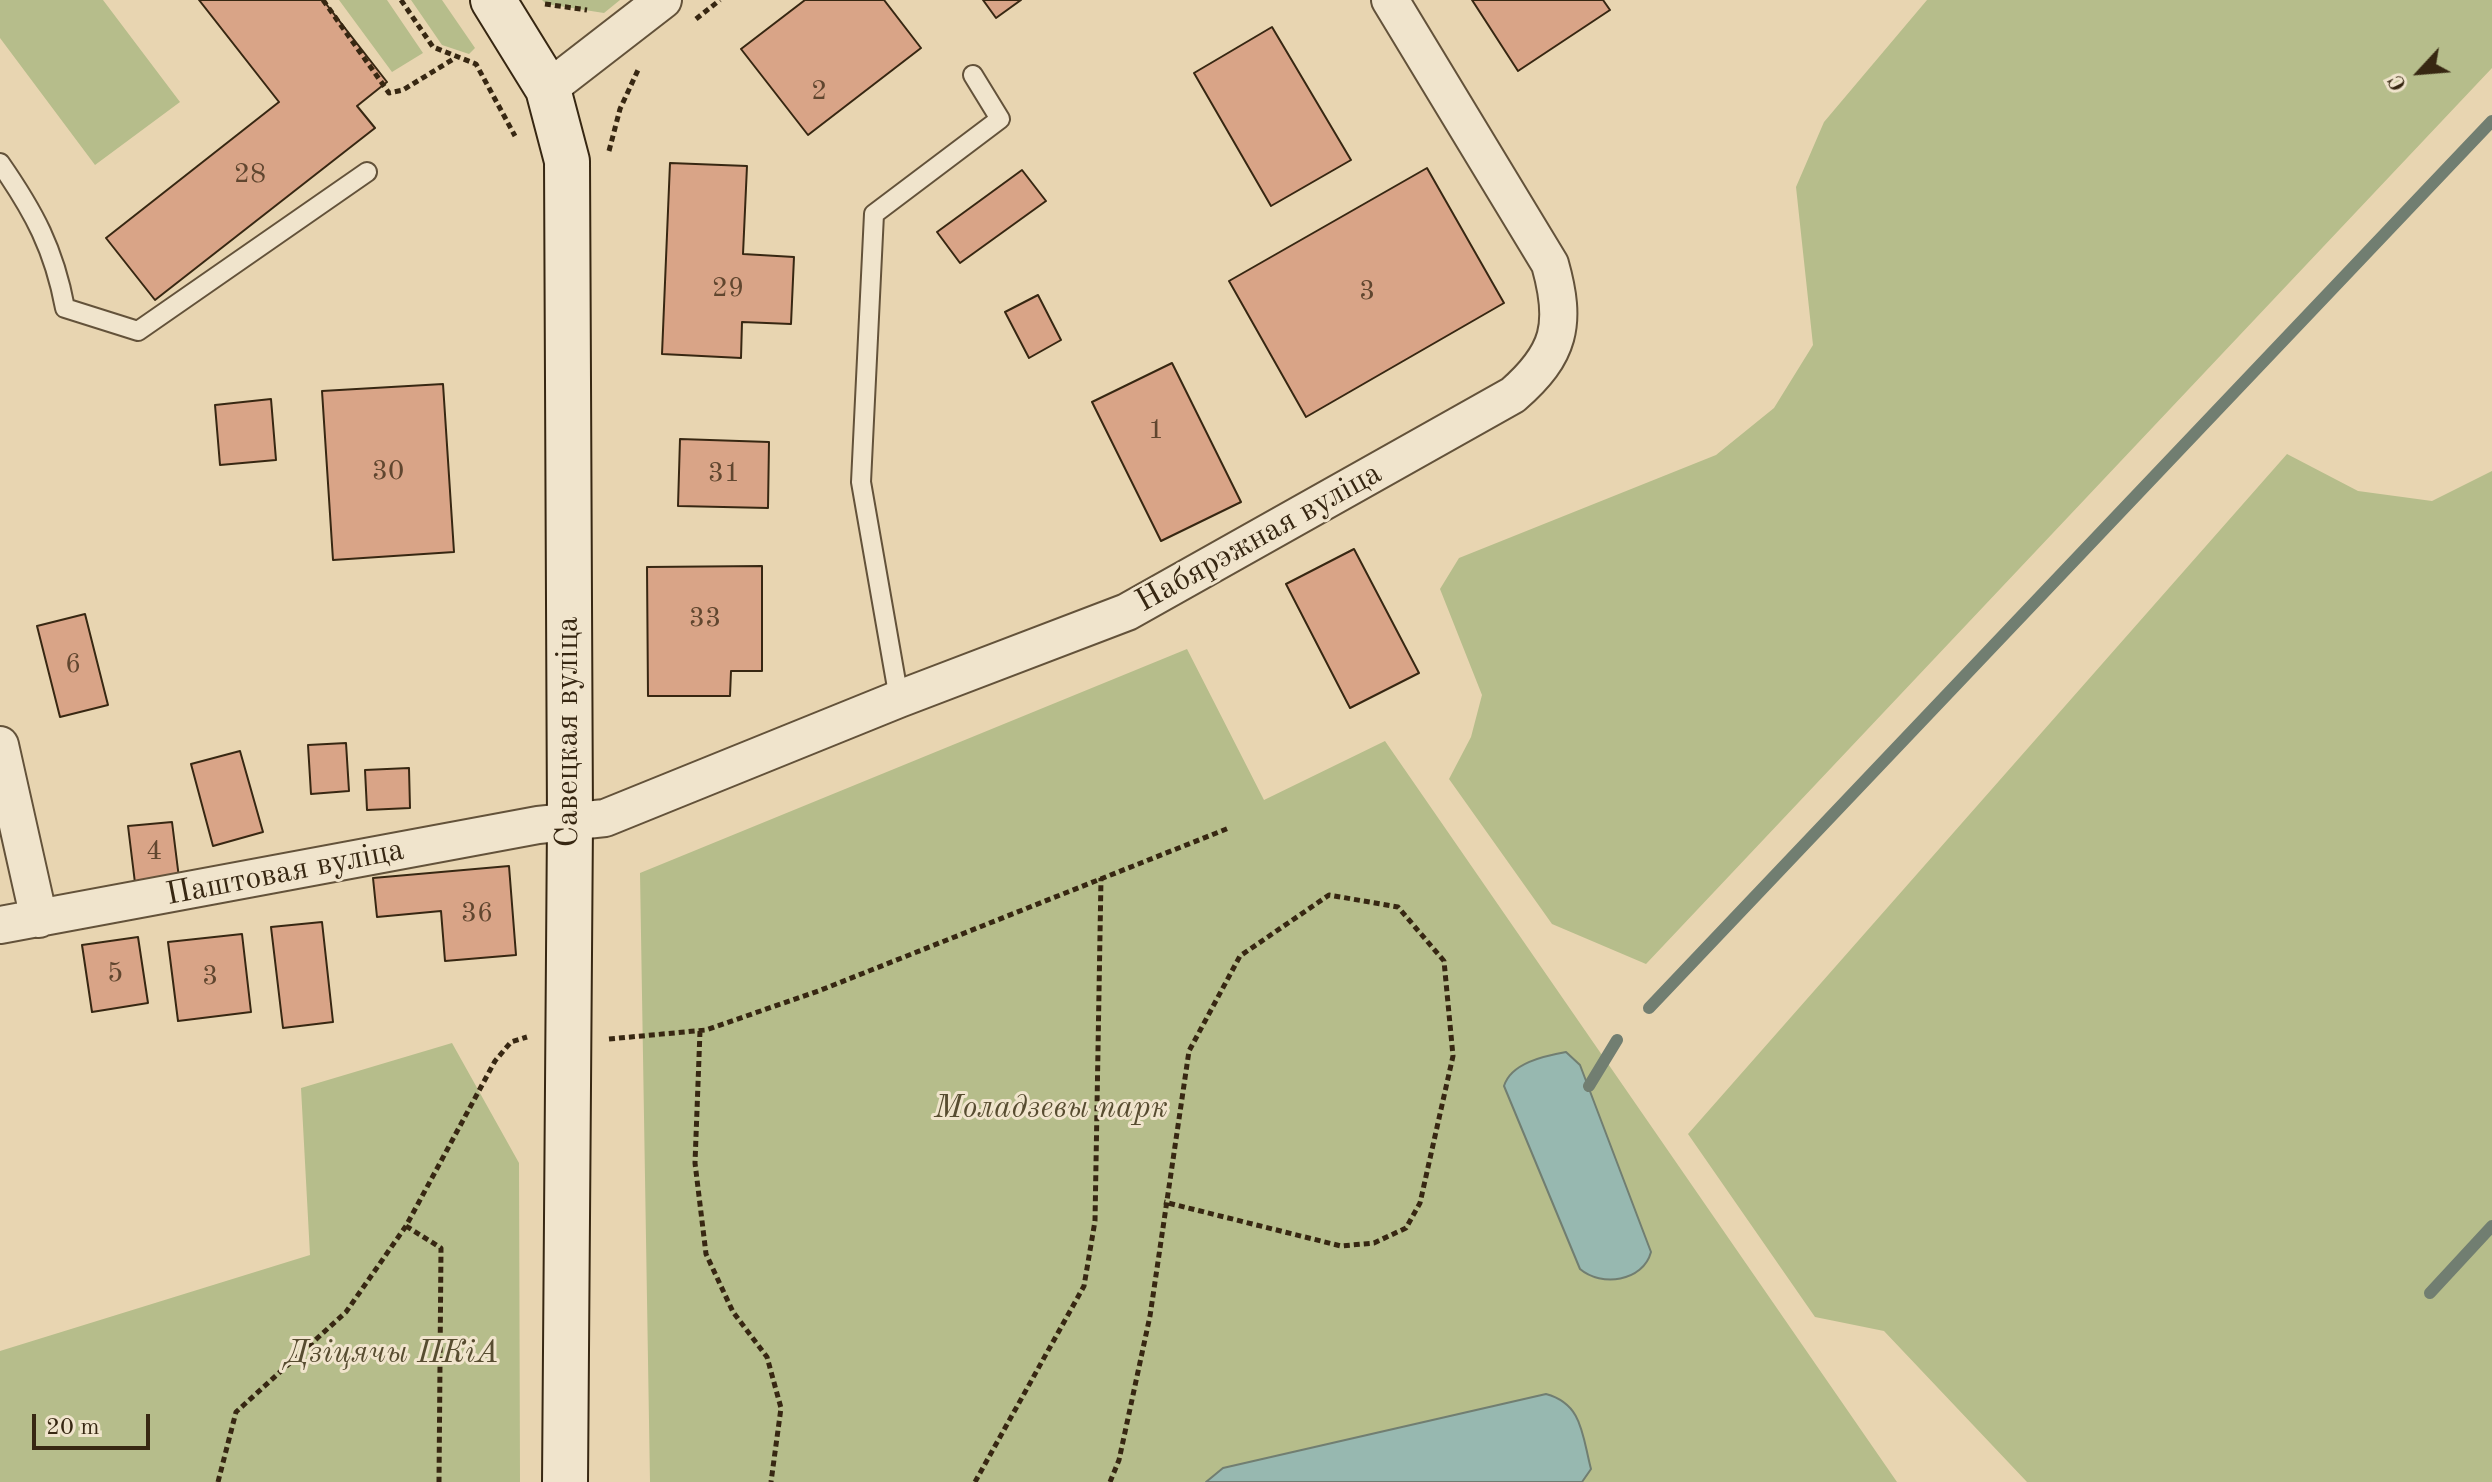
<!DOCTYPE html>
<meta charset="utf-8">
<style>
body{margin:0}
#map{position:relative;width:2492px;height:1482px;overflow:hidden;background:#e8d5b1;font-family:"Old Standard TT",serif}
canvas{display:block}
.north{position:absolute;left:2380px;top:32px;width:80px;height:80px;-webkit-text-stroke:6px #f0e4cc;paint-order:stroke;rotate:244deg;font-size:22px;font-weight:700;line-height:32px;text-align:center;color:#372712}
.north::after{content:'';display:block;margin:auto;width:28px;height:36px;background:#372712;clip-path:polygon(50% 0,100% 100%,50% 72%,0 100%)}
.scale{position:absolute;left:32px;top:1414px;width:118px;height:36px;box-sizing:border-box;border:4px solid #372712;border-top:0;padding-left:10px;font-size:24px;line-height:28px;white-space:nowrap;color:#372712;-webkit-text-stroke:6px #f0e4cc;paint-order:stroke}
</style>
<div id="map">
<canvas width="2492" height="1482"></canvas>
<div class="north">С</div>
<div class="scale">20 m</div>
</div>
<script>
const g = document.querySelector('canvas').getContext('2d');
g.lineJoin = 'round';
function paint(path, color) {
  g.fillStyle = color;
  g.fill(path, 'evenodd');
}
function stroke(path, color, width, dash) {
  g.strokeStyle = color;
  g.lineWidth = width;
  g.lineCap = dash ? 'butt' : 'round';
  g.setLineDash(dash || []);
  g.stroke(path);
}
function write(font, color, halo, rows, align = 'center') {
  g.font = font + ' "Old Standard TT",serif';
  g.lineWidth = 6;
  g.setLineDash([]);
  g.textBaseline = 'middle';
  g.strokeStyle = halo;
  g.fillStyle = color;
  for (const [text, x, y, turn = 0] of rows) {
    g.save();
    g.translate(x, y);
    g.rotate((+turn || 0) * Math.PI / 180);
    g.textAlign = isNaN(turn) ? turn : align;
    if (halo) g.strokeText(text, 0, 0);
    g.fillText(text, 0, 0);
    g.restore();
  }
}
const green = new Path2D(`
 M0,0H103L180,102L95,165L0,38Z
 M339,0H387L423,53L392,72Z
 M411,0H442L475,48L469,54L442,45Z
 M542,0H620L604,13L546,4Z
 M1927,0H2492V68L1646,964L1552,924L1449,779L1471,737L1482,695L1440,589L1459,558L1716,455L1774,408L1813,345L1796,187L1824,122Z
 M2287,454L2358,491L2432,501L2492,471V1482H2027L1884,1331L1815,1317L1688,1134Z
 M1187,649L1264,800L1385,741L1897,1482H650L640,873Z
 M452,1043L519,1163L520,1482H0V1351L310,1255L301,1088Z`);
const water = new Path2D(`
 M1566,1052L1580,1065L1651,1252C1643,1282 1601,1287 1580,1269L1504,1086C1511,1063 1544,1056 1566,1052Z
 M1546,1394C1583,1404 1582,1435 1591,1469L1582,1482H1206L1223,1468Z`);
const stream = new Path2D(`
 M1649,1008L2492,121
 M1589,1086L1617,1040
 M2430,1293L2492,1226`);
const building = new Path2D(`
 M199,0H323L387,82L357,106L375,128L155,300L106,238L279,102Z
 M805,0H884L921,48L808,135L741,49Z
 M983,0H1021L996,18Z
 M1472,0H1603L1610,10L1518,71Z
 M1272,27L1351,160L1271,206L1194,73Z
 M670,163L747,166L743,254L794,257L791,324L742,322L741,358L662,354Z
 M1427,168L1504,303L1306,417L1229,281Z
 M1022,170L1046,201L960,263L937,232Z
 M1038,295L1061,340L1029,358L1005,312Z
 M1172,363L1241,502L1161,541L1092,402Z
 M443,384L454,552L333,560L322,391Z
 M271,399L276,460L220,465L215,405Z
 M680,439L769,442L768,508L678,506Z
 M1354,549L1419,673L1350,708L1286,584Z
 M762,566V671H731L730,696H648L647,567Z
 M85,614L108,705L60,717L37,626Z
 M346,743L349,791L311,794L308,745Z
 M240,751L263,832L213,846L191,764Z
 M409,768L410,808L367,810L365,770Z
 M172,822L179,878L135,883L128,826Z
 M509,866L516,955L445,961L441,911L377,917L373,878Z
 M322,922L333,1022L283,1028L271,927Z
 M242,934L251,1012L178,1021L168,942Z
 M138,937L148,1003L92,1012L82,945Z`);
const path = new Path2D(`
 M323,0L389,93L403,90L455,58
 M401,0L433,47L476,64L515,136
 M545,4L587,10
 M696,19L720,0
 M609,151L620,109L638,70
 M700,1031L695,1163L706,1254L733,1312L767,1357L781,1408L771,1482
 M609,1039L706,1030L821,990L1229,828
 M406,1226L441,1248L439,1482
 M218,1482L236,1412L346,1312L406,1226L495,1061L511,1042L527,1037
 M975,1482L1084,1286L1095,1221L1101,878
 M1110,1482L1119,1460L1150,1316L1189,1051L1240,956L1329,895L1398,907L1444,961L1453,1056L1420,1203L1406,1228L1374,1243L1341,1246L1164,1202`);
const lane = new Path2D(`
 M0,163C34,212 54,249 65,308L138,331L367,172
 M899,699L861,482L874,214L1000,119L973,75`);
const street = new Path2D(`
 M548,89L663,0
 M0,745L39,919
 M0,925L538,825L605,818L899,699L1127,612L1513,395C1560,354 1567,324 1550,264L1390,0`);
const secondary = new Path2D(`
 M493,0L548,89L567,161L570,822L565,1482`);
const numberNames = [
 ["2",819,92],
 ["28",250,175],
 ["29",728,289],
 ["3",1367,292],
 ["1",1156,431],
 ["30",388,472],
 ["31",724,474],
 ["33",705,619],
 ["6",73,665],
 ["4",154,852],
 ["36",477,914],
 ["5",115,974],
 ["3",210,977]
];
const streetNames = [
 ["Набярэжная вуліца",1259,538,-29],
 ["Савецкая вуліца",569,732,-90],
 ["Паштовая вуліца",285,873,-11]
];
const parkNames = [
 ["Моладзевы парк",1051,1109],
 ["Дзіцячы ПКіА",392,1354]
];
paint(green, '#b6bd8b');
paint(water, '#97b8b0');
stroke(water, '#717e71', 2);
stroke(stream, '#717e71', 12);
paint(building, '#d9a487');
stroke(building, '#372712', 2);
stroke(lane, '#63523a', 22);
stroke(street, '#63523a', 40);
stroke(secondary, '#372712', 48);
stroke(path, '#372712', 5, [6, 4]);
stroke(lane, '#f0e4cc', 18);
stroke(street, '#f0e4cc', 36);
stroke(secondary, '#f0e4cc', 44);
write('28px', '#60462f', null, numberNames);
write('32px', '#372712', '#f0e4cc', streetNames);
write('italic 32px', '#574c30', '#f0e4cc', parkNames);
</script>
